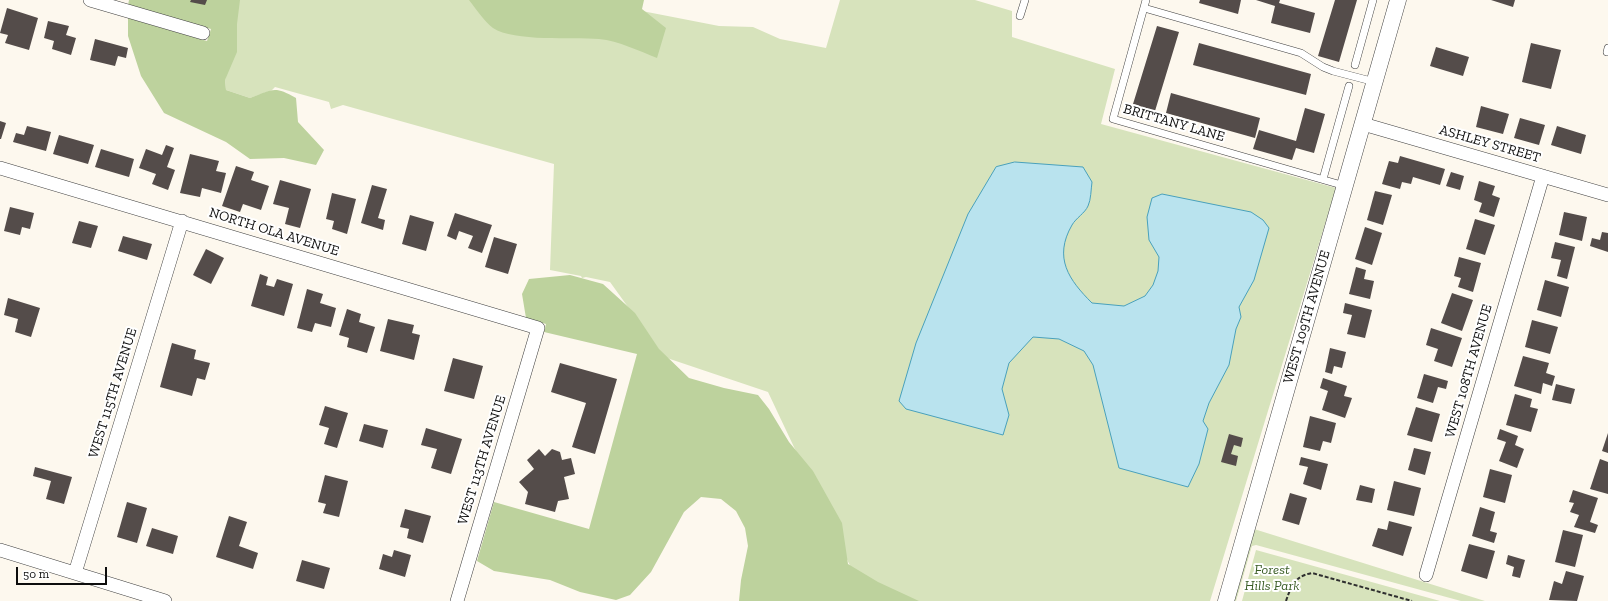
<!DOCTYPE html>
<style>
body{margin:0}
#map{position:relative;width:1608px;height:601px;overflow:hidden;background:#fdf8ee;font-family:"Zilla Slab",serif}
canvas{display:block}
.scale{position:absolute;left:16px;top:567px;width:91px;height:18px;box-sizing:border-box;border:2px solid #0d0d0d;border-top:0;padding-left:5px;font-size:12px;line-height:14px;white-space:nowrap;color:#0d0d0d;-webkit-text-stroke:3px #fff;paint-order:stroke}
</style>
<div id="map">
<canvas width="1608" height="601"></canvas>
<div class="scale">50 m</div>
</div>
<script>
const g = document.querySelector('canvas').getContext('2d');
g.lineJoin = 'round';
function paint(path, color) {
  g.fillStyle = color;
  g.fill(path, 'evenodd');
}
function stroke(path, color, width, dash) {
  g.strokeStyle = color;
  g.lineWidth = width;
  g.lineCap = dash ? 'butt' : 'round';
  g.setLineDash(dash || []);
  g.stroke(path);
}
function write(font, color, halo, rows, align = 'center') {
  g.font = font + ' "Zilla Slab",serif';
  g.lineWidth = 4;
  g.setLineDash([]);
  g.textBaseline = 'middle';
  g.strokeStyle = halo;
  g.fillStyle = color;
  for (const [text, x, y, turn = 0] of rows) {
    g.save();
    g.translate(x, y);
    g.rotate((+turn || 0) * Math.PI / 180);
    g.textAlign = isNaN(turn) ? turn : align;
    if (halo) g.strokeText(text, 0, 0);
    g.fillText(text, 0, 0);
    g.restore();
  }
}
const green = new Path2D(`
 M235,0H642V11L719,26L753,27L780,39L826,48L840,0H975L1012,11V37L1115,69L1101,124L1336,188L1210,601H913L853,572L768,392L664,357L610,282L586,277L582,278L581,276L550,270L554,164L343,105L331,109L329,102L275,87L272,90L250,98L226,90L225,80Z
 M1254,529L1485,601H1461L1256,545L1252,546L1251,549L1236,601H1233Z
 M1256,550L1440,601H1242Z`);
const forest = new Path2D(`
 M129,0H240L237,24V52L225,80L226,90L250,98C274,89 274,86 296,98L298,122L324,150L316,165L284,158L250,159L226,142L164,113L141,76L128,36V18L207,41L211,29L128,5Z
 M469,0H644L642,9L666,28L657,58C639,51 619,41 599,39C573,37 514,42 493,28C484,21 476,9 469,0Z
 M570,275L603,284L635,313L659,349L689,378L724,388L758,395L769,409L789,442L813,471L842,523L848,564L878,582L919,601H739L741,580L748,546L745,528L736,511L721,499L701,497L684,512L651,572L630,595L616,600L580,592L550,580L494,571L477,561L494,502L589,529L637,354L544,332L546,324L526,318L522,294L529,279Z`);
const water = new Path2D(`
 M1015,162L1083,167L1092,182C1091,189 1091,200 1088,206C1085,213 1076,218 1072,225C1053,258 1069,280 1092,303L1124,306L1145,296L1153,285L1158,271L1159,257L1149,240L1147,217L1152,198L1162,194L1251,212L1263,220L1269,228L1254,280L1239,307L1241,317L1236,329L1229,365L1209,403L1203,421L1208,429L1199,464L1188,487L1119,468L1093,365L1084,351L1059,339L1033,337L1009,363L1002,389L1009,415L1003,435L906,409L899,401L916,343L968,214L996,167Z`);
const building = new Path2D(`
 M191,0H207L205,5L190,2Z
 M1200,0H1241L1238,14L1199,3Z
 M1256,0H1280L1279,3L1315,13L1310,33L1271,23L1275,6Z
 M1335,0H1357L1339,62L1318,56Z
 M1491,0H1515L1513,7Z
 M7,8L38,18L29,50L5,43L8,35L0,33Z
 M48,21L69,26L66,35L76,38L71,55L52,49L54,41L44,38Z
 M1157,26L1179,32L1155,111L1133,104Z
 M95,39L128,48L126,58L118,56L115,66L90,60Z
 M1199,43L1311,74L1306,95L1193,65Z
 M1531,43L1561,50L1551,89L1522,82Z
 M1436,47L1469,57L1463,76L1430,66Z
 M1171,93L1260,118L1255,138L1166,113Z
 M1481,106L1509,114L1503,134L1476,127Z
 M1305,108L1325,114L1314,153L1296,148L1292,160L1253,149L1259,130L1296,141Z
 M1520,118L1545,125L1539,145L1514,138Z
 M0,121L6,123L1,139H0Z
 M27,126L51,132L46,151L13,142L16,133L24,135Z
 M1557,126L1586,135L1581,154L1551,145Z
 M59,135L94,145L88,164L53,154Z
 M166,145L174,148L167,167L175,170L168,190L152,184L156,174L139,168L146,149L162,155Z
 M101,149L134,159L129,177L95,167Z
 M190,154L219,161L216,171L226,173L221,193L202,188L200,197L180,193Z
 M1400,156L1445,169L1440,185L1413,177L1411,184L1402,182L1400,189L1382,184L1389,161L1398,163Z
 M236,166L254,172L251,180L269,186L261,210L243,204L240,212L222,206Z
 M1451,172L1464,176L1460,190L1446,186Z
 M280,180L311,189L300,228L285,224L289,208L273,204Z
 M1479,181L1495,186L1492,195L1500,198L1494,217L1479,212L1482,203L1474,200Z
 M372,185L387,189L378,218L385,220L383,230L361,223Z
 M1375,191L1392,195L1383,225L1367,220Z
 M332,193L356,199L347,234L332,229L334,221L326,219Z
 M10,207L34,213L30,229L22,227L20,235L4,231Z
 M1564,212L1587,217L1582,241L1559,235Z
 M455,213L492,225L482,253L468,248L473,236L459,231L456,240L447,236Z
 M410,215L434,222L426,251L402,244Z
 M1475,219L1495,225L1485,255L1466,249Z
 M79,221L98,226L91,248L72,243Z
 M1365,227L1382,233L1372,265L1355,259Z
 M1602,232L1608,233V252L1590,246L1592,238L1600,240Z
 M123,236L152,244L147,260L118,251Z
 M494,237L517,244L508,274L485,267Z
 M1555,242L1575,247L1567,279L1557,276L1561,260L1551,258Z
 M206,249L224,258L211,284L193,275Z
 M1459,257L1481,263L1473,292L1458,287L1461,278L1454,276Z
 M1356,267L1366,270L1364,279L1374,281L1370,299L1349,294Z
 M260,274L268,277L266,285L274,287L277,279L293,284L284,316L251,306Z
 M1545,280L1569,287L1561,317L1537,310Z
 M307,289L323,294L320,303L336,308L331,327L315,323L312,332L297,328Z
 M1452,293L1473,300L1462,331L1441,323Z
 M8,298L40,308L31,337L15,332L18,319L4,315Z
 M1345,303L1372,310L1365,338L1347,334L1352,315L1343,313Z
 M347,309L361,314L359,322L375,327L367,353L347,347L349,338L339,335Z
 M388,319L414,325L412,333L420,335L414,360L380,351Z
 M1532,320L1558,327L1550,354L1525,347Z
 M1431,328L1462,338L1452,367L1434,361L1438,349L1426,345Z
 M172,343L196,350L194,359L210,363L205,380L197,378L192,396L160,387Z
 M1330,348L1346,352L1342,368L1334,366L1332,374L1325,372Z
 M1523,356L1549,363L1546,373L1555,376L1552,386L1543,383L1541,394L1514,386Z
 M453,358L483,366L474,399L444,391Z
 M560,363L617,379L595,454L572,447L586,403L551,392Z
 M1424,374L1448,381L1446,389L1438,387L1433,403L1417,398Z
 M1323,378L1347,386L1344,396L1352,398L1345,418L1322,410L1328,391L1320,388Z
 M1556,384L1575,389L1571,404L1552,400Z
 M1515,394L1532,399L1530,407L1538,409L1531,432L1506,425Z
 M325,406L348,413L337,448L324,444L329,428L319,425Z
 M1416,407L1440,414L1432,442L1407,435Z
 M1310,416L1336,423L1331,443L1323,441L1320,451L1303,447Z
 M364,424L388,430L383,448L359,441Z
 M426,428L462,439L451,474L431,468L437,449L421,445Z
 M1500,429L1518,436L1515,445L1524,449L1517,468L1499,461L1506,442L1497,439Z
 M1608,433V453L1602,451Z
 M1229,434L1243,438L1241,447L1234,445L1231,454L1238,456L1236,466L1221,462Z
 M1414,448L1431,452L1425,475L1408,470Z
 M539,449L545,456L552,449L560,452L562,460L571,458L575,474L564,477L569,499L558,501L555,512L525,504L528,492L519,482L534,469L527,460Z
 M1301,457L1328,464L1321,490L1303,484L1308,467L1299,465Z
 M1600,459L1608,462V494L1590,489Z
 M35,467L72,477L64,504L46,499L51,481L33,476Z
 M1490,469L1512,475L1505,503L1483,497Z
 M325,475L348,481L339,517L323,513L326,504L318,502Z
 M1394,481L1421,488L1414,516L1387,510Z
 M1360,485L1375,489L1372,503L1356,500Z
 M1573,490L1598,498L1590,522L1598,525L1595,533L1574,527L1579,515L1570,512L1574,503L1569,502Z
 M1290,493L1307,498L1299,525L1282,520Z
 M127,502L147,508L137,543L117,537Z
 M1480,507L1495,512L1490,531L1497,533L1494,543L1472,536Z
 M405,509L431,516L423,543L407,538L409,529L400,527Z
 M229,516L247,522L239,546L258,553L253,569L216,557Z
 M1389,521L1412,527L1403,556L1372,546L1378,528L1387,530Z
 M152,528L178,536L173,554L146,546Z
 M1563,530L1583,535L1575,567L1555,562Z
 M1469,544L1495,551L1487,579L1461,571Z
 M394,550L411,555L405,577L379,569L383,554L392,557Z
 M1508,555L1525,560L1520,578L1512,576L1514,567L1506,564Z
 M302,560L330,568L324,589L296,581Z
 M1566,571L1584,576L1577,601L1549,600L1554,581L1562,584Z`);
const path = new Path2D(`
 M1286,601C1291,586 1295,576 1312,573L1412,601`);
const service = new Path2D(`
 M1146,0L1113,119L1345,186
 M1144,8L1301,53L1323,67L1333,71L1375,82
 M1020,16L1025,0
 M1607,52L1608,48
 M1355,65L1373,0
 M1323,179L1349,86`);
const minor = new Path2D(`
 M90,0L203,33
 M1363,124L1608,195
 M0,168L538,328L457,601
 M0,550L165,601
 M75,573L182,221
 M1426,575L1543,176`);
const tertiary = new Path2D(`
 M1226,601L1398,0`);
const streetNames = [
 ["BRITTANY LANE",1174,123,16],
 ["ASHLEY STREET",1490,144,16],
 ["NORTH OLA AVENUE",274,232,17],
 ["WEST 109TH AVENUE",1307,317,-74],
 ["WEST 108TH AVENUE",1469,371,-74],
 ["WEST 115TH AVENUE",113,393,-73],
 ["WEST 113TH AVENUE",482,460,-73]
];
const parkNames = [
 ["Forest",1272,570],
 ["Hills Park",1272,586]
];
paint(green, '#d7e3bc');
paint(forest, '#bdd29d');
paint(water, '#b9e3ee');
stroke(water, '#49a1bc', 1);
paint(building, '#544c4a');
stroke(service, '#404040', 8);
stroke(minor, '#404040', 14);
stroke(tertiary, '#404040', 17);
stroke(path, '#2f2f2f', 2, [4, 2]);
stroke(service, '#fff', 7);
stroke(minor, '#fff', 13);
stroke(tertiary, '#fff', 16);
write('14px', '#0d0d0d', '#fff', streetNames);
write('italic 14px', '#395c25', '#fff', parkNames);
</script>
